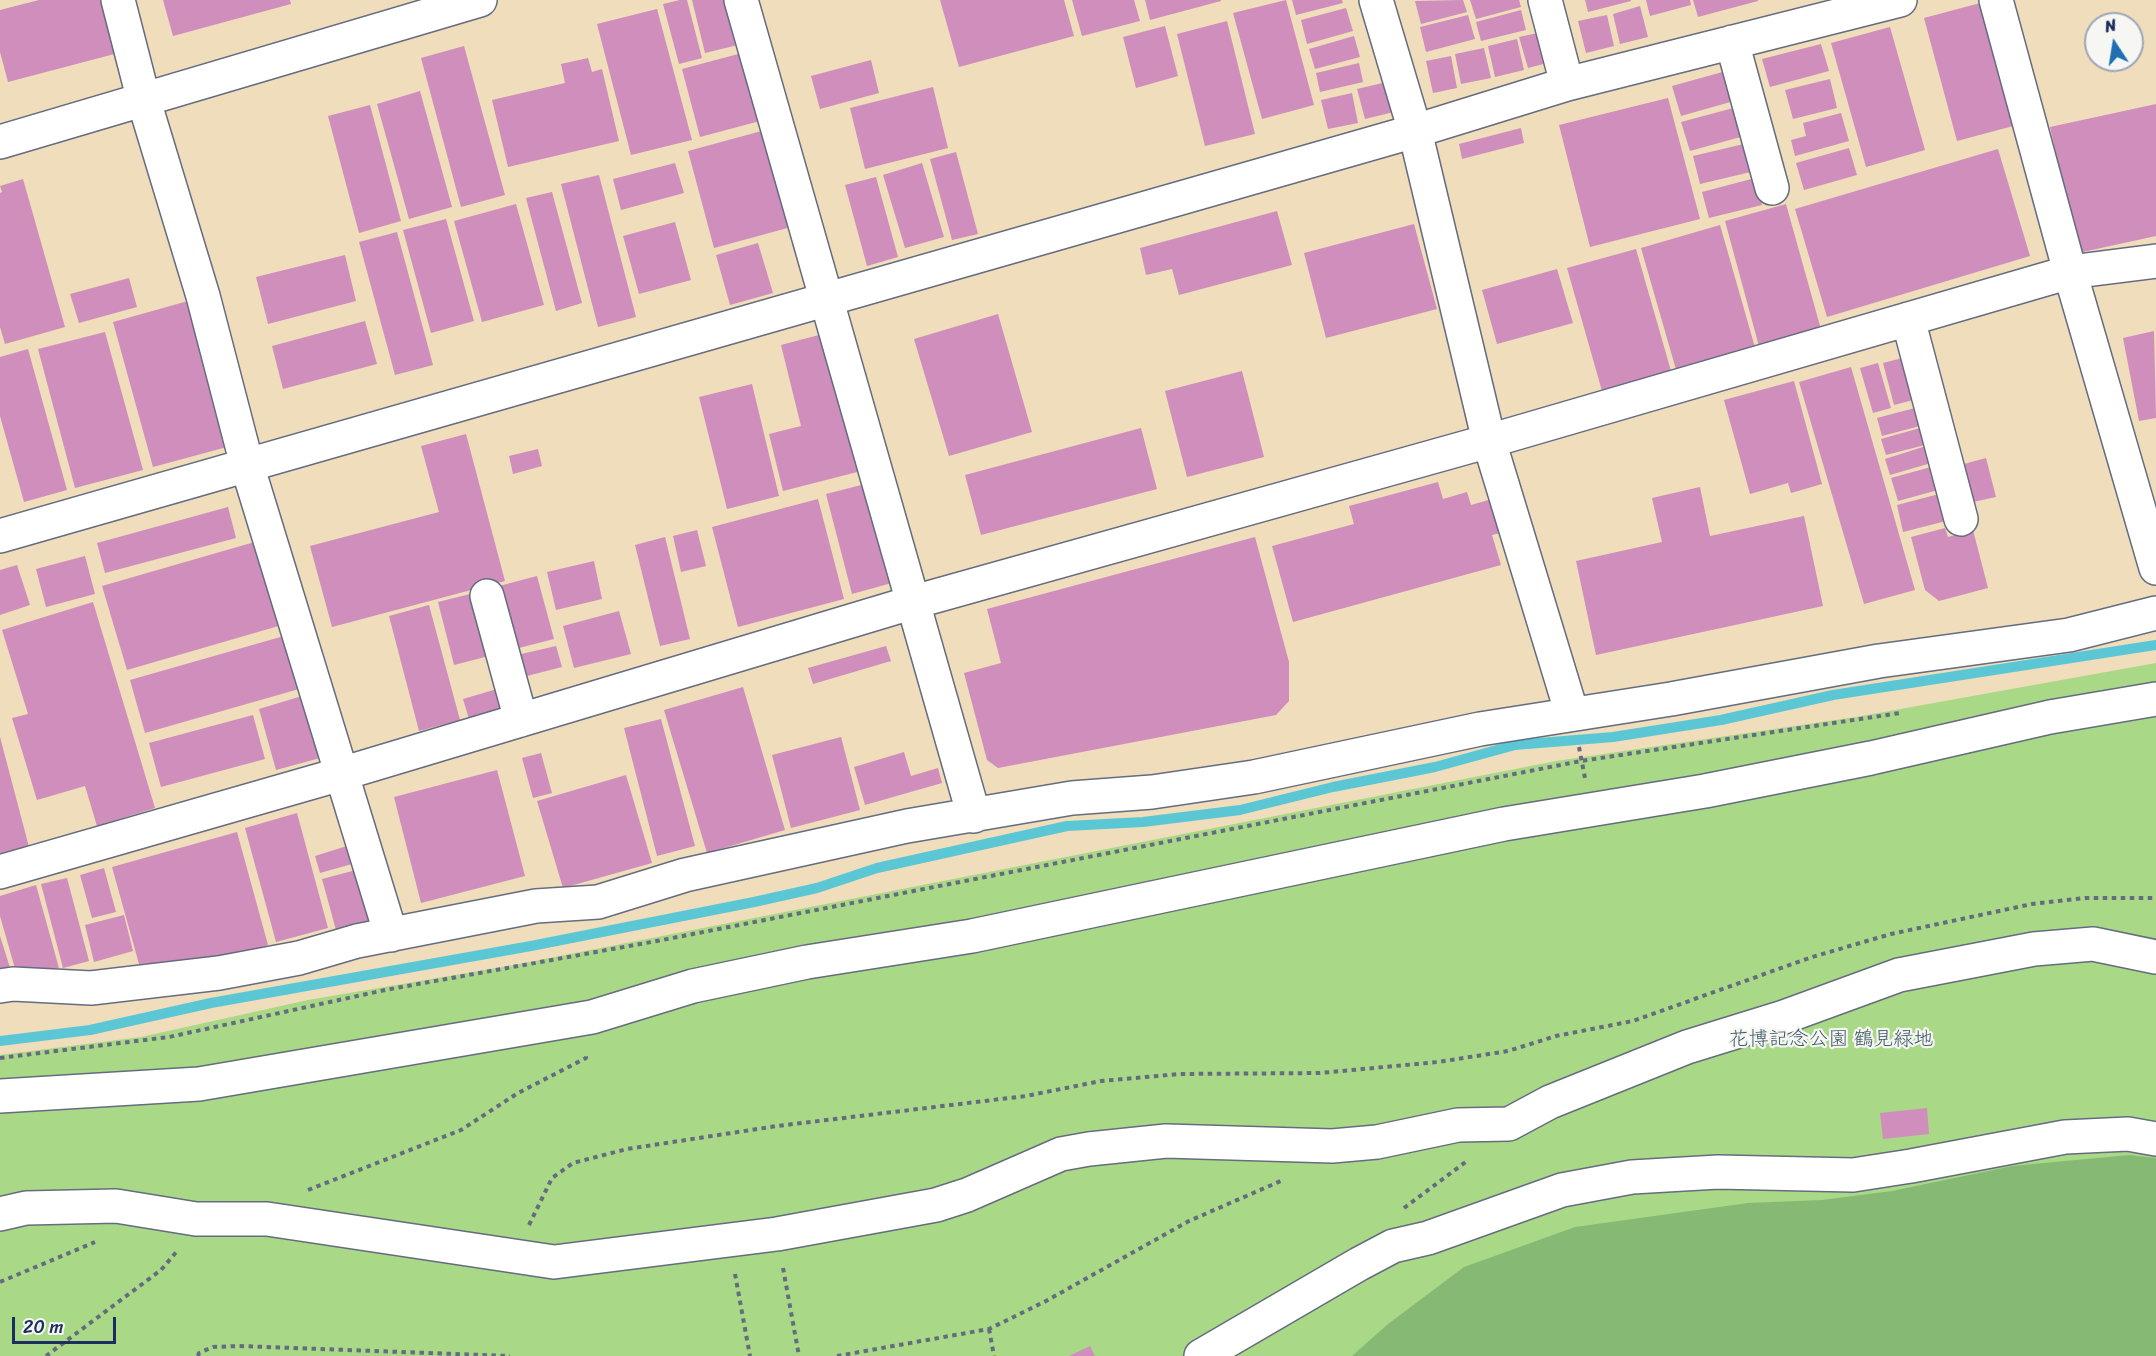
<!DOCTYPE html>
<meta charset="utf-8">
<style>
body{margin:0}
#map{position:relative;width:2156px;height:1356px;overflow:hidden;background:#efddbc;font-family:Sriracha,sans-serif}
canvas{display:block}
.north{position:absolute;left:2084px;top:12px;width:60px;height:60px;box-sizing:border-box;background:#f6f6f2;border:2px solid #9ea6b7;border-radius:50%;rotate:348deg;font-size:16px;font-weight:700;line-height:24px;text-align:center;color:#1b2f5e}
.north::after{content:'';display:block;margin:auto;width:21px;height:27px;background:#1f6fb2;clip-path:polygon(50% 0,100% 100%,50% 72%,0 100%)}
.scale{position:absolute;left:12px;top:1317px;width:104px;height:27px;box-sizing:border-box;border:3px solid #1b2f5e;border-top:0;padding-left:8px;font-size:18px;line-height:21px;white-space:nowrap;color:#1b2f5e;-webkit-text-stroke:4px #f6f6f2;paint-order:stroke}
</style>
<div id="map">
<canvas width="2156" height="1356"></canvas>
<div class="north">N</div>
<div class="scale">20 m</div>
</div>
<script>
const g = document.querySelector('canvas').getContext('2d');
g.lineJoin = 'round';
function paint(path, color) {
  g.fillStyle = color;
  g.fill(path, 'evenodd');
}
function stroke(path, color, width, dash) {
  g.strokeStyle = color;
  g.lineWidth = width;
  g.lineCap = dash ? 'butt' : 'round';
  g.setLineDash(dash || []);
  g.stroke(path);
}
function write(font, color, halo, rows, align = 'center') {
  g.font = font + ' Sriracha,"Klee One",sans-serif';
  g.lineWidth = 4.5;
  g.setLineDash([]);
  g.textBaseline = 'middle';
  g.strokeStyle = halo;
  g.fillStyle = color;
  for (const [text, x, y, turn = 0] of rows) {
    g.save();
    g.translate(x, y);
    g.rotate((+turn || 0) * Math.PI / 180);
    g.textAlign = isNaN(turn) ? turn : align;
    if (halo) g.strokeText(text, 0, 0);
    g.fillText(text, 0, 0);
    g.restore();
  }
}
const green = new Path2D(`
 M2156,663V1356H0V1055L141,1037L308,1000L514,965L1556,761L1856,717Z`);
const forest = new Path2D(`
 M2129,1155L2156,1158V1356H1352L1388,1324L1464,1267L1575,1227L1748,1203L1822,1200L1892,1191L2012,1166Z`);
const stream = new Path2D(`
 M0,1041L90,1030L211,1003L531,946L754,902L817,888L877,868L1067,826L1143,822L1240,810L1333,787L1435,767L1515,745L1613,737L1721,720L1833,695L2156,645`);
const building = new Path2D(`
 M39,0H109L122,52L8,82L0,52V10Z
 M163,0H290L291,4L173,36Z
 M680,0H687L702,58L679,64L663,4Z
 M692,0H731L742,44L705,53Z
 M940,0H1064L1074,36L959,67Z
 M1072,0H1134L1140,21L1082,36Z
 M1145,0H1221V1L1150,20Z
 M1286,0L1314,105L1262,119L1233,13Z
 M1292,0H1342L1343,3L1296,15Z
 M1463,0L1467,12L1421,24L1415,1Z
 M1470,0H1519L1521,7L1476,19Z
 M1585,0H1631V1L1588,12Z
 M1646,0H1690L1691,5L1650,16Z
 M1693,0H1758V1L1698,17Z
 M1984,2L2017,125L1957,141L1924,18Z
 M1640,6L1648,37L1620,44L1613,14Z
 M1346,8L1353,31L1307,44L1301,20Z
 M657,9L692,140L631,155L597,24Z
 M1521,10L1526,30L1481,41L1476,22Z
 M1468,15L1475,39L1426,52L1420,27Z
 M1607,15L1614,46L1586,53L1578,21Z
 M1227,21L1255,134L1205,146L1177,34Z
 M1165,26L1178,76L1136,88L1123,37Z
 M1890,27L1925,150L1866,167L1831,43Z
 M1547,31L1555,61L1528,68L1519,37Z
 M1354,36L1360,57L1315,69L1309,49Z
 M1517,39L1524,70L1495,77L1488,46Z
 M1821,44L1829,71L1770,87L1762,59Z
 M464,46L505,195L461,207L421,58Z
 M1484,48L1491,78L1461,84L1455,54Z
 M742,53L760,121L700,137L682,69Z
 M1451,56L1457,88L1433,93L1426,61Z
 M588,58L592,72L602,69L619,141L508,167L492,100L565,83L561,64Z
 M871,60L879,93L820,109L811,76Z
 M1359,63L1363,82L1320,92L1316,73Z
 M1726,71L1734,101L1681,116L1672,86Z
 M1830,79L1837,108L1793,119L1785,90Z
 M1391,81L1398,111L1365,119L1357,89Z
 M933,87L948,148L865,169L850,108Z
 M420,91L452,207L409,219L377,104Z
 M1352,93L1358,123L1328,129L1321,100Z
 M1668,98L1700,219L1590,247L1559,125Z
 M2156,104V236L2078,253L2050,127Z
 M370,105L401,221L359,233L328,116Z
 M1737,107L1744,136L1690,151L1681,122Z
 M1841,113L1849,141L1795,156L1791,140L1806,136L1803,123Z
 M1521,128L1524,143L1462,159L1459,144Z
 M769,129L795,226L714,248L688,151Z
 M1748,143L1755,171L1700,184L1693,156Z
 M1849,148L1857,175L1804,190L1796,163Z
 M1998,149L2030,256L1827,317L1795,209Z
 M956,152L978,234L952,240L930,159Z
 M675,163L684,193L621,210L613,179Z
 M922,163L944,237L905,248L883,175Z
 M599,175L636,317L598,327L561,184Z
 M876,177L898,257L867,266L845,185Z
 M1755,178L1762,205L1709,218L1702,192Z
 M23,179L65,327L5,344L0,327V193L2,192L0,186Z
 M552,192L582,303L556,311L526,198Z
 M516,204L544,305L482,322L454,221Z
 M1786,204L1822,333L1760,350L1725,221Z
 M1277,211L1292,265L1179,295L1172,269L1146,275L1140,248Z
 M446,219L474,321L431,333L403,230Z
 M675,222L691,280L639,294L623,236Z
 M1414,224L1437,309L1326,338L1304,253Z
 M1720,225L1756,351L1677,373L1641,248Z
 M397,232L433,365L395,375L359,242Z
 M758,243L773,293L730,305L716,255Z
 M1636,249L1671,371L1602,391L1567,268Z
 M345,255L356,301L268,324L256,277Z
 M1557,269L1573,323L1497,344L1482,290Z
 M129,278L137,307L79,323L70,294Z
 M188,301L227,447L153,467L113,322Z
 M998,314L1032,432L949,456L914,339Z
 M365,321L377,364L283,389L272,346Z
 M834,331L869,469L783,491L769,434L801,426L781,345Z
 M2154,331L2156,418L2139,421L2123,338Z
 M105,332L143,470L75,488L38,349Z
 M28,349L67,490L24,502L0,416V357Z
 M1910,356L1921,398L1894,405L1883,363Z
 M1878,363L1891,408L1873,413L1860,368Z
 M1851,367L1915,590L1864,604L1799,382Z
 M1242,371L1264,457L1187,477L1165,391Z
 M1794,381L1822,484L1791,493L1788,483L1750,494L1724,400Z
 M752,384L779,496L727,509L699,397Z
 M1915,408L1920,426L1882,436L1877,418Z
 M1141,428L1157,489L981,535L965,475Z
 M1920,428L1925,445L1886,455L1881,439Z
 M466,434L505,581L332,627L310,546L439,512L421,446Z
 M1926,446L1931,463L1890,475L1885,459Z
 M538,449L542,466L513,474L509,456Z
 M1986,458L1996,497L1973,502L1964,464Z
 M1931,467L1938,490L1898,501L1891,478Z
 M873,482L899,581L852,594L826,494Z
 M1438,482L1443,499L1467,492L1471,505L1492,499L1501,533L1492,535L1501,565L1293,622L1272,546L1354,524L1349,506Z
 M1700,487L1710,536L1804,516L1823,606L1596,655L1576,561L1662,542L1652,498Z
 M1939,494L1946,521L1903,532L1897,505Z
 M818,499L844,599L738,627L712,527Z
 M228,507L236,538L105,573L97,543Z
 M1945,528L1948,537L1973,530L1988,588L1939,601L1925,590L1911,537Z
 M697,530L706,566L681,572L673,536Z
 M665,537L690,639L660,646L635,545Z
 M1255,537L1289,662V701L1276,715L998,768L987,760L964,673L1001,663L987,609Z
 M258,541L282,625L127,670L102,586Z
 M85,556L95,594L46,607L36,569Z
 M594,561L602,599L556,610L547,572Z
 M17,565L30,605L0,615V570Z
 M537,576L554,639L515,649L499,586Z
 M474,593L489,656L454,665L438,602Z
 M93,602L155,808L97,826L85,786L37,800L12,718L28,714L2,630Z
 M429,605L460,720L419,731L389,616Z
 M619,611L631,654L574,668L563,626Z
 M284,636L299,689L145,733L130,680Z
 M556,646L562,667L523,677L517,655Z
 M886,646L891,661L813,684L808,668Z
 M743,687L785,830L707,853L664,710Z
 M497,689L503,709L469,719L463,699Z
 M302,696L320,758L276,770L259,709Z
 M253,715L265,759L161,787L149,743Z
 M661,719L695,846L657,856L624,728Z
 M0,737L29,847L0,854Z
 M841,737L860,810L791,828L772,755Z
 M904,752L911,776L938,768L942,783L865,805L854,767Z
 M541,753L552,793L533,798L522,758Z
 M497,770L525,876L421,903L394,797Z
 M626,775L652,863L563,888L537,801Z
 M297,813L328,928L276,942L245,828Z
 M237,832L268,945L225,958L139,964L112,867Z
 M347,846L352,864L320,873L315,856Z
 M104,868L116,912L92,918L80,875Z
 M356,870L370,920L336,930L322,879Z
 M67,878L89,961L63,968L41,884Z
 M36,885L59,968L16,972L0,916V896Z
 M124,915L133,951L94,962L85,925Z
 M0,936L12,974L0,978Z
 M1927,1108L1929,1134L1883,1139L1880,1113Z
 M1090,1346L1095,1356H1069Z`);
const path = new Path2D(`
 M1579,747L1585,778
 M0,1058L169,1037L385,990L657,941L1581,761L1900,713
 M308,1190L461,1130L518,1093L586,1058V1052
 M1404,1208L1467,1161
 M529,1225L552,1178L573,1163L627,1149L777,1126L1026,1096L1101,1081L1180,1074L1320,1073L1438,1062L1508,1051L1556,1036L1633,1021L1812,957L1891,934L2032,904L2085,898H2156
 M783,1268L799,1356
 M735,1274L750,1356
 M0,1282L95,1242
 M989,1329L994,1356
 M46,1356L161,1270L178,1250
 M198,1356L199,1353L213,1347L239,1346L510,1356
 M837,1356L989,1329L1046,1301L1189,1221L1283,1180`);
const minor = new Path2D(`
 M118,0L144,101L203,296L247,465L391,935
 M741,0L974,816
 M1376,0L1415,131L1489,441L1572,714
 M1545,0L1567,84
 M1996,0L2070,272L2156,568
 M1732,42L1772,188
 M0,142L480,0
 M1908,319L1961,519
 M0,536L1415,131L1567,84L1900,0
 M487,596L521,720
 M0,872L341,774L914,602L1489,441L2070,272L2156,261
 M0,986L13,984L91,988L219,973L299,958L357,941L536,906L598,902L685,875L907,826L1072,798L1152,792L1254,777L1480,729L1671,699L1879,661L2069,635L2156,613
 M0,1096L199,1084L592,1017L693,986L807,962L972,936L1504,824L1705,791L1871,758L2050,717L2156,699
 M0,1214L26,1208L116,1206L196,1219H267L554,1262L777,1234L936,1205L967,1195L1061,1154L1089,1149L1166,1141L1332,1146L1377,1142L1458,1125L1509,1124L1550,1102L1687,1047L1784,1017L1899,975L2034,949L2093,944L2156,957
 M1201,1356L1359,1264L1393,1246L1428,1238L1562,1190L1632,1177L1718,1172L1853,1175L1911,1166L2065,1137L2128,1134L2156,1139`);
const parkNames = [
 ["花博記念公園 鶴見緑地",1831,1040]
];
paint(green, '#a9d987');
paint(forest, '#86b974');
stroke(stream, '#5bc7d4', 10);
paint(building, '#cf8ebb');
stroke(minor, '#656c7f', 36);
stroke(path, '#656c7f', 4, [4.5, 4.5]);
stroke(minor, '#fff', 33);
write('20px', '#3e5a68', '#f6f6f2', parkNames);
</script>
